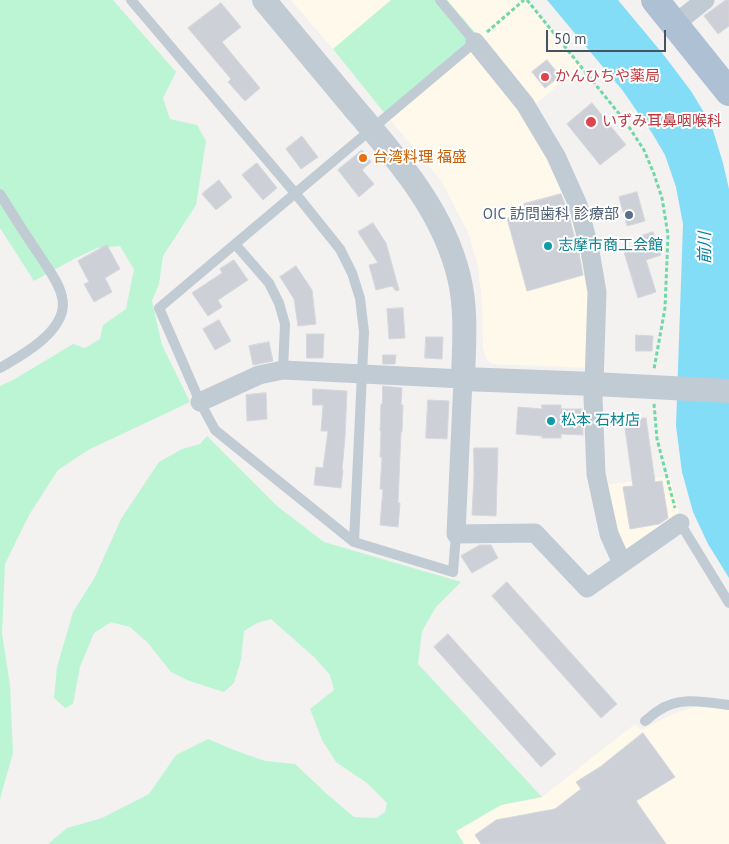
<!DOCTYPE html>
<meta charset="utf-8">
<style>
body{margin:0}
#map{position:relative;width:729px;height:844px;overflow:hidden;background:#f4f1f1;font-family:"PT Sans",sans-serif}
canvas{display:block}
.scale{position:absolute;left:546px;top:30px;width:120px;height:22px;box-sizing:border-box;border:2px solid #465461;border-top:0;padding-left:6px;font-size:15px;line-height:18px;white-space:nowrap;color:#465461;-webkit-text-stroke:4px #fff;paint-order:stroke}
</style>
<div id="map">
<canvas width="729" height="844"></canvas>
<div class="scale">50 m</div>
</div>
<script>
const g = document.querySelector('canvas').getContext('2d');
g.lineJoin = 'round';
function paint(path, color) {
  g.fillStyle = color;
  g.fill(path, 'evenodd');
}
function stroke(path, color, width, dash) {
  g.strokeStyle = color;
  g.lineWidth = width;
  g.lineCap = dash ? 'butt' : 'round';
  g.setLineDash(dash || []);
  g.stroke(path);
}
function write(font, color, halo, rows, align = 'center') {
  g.font = font + ' "PT Sans","Noto Sans JP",sans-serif';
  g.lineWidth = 4;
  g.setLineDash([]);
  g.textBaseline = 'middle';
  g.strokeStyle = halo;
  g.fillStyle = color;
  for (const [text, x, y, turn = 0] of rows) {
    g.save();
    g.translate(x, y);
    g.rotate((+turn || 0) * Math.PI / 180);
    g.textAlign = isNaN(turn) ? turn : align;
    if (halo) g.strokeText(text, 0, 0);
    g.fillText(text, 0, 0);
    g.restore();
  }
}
const commercial = new Path2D(`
 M291,0H391L333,49Z
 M447,0H525L580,66L529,110L558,161L593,267L591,368L492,364L487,360L483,348L482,303L478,266L468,232L440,179L386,115L478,37Z
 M670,476L679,513L689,529L634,562L614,530L605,485Z
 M698,706L729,710V844H464L456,832L501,805L542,797L635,724L641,730L675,713Z`);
const green = new Path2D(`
 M0,0H113L176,72L163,98L170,119L197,125L206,141L196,205L163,256L159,284L152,301L162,345L190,402L88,450L58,470L29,515L5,564L2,633L10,685L13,753L1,795L0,801V386L13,380L73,344L85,348L100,339L103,325L126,309L134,269L120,246L97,248L72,260L34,281L0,228Z
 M391,0H447L478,36L386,115L333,49Z
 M207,436L277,506L324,542L461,582L436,607L422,631L418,664L542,797L501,805L456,831L464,844H48L67,828L102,818L149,794L176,755L208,739L234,750L265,761L295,764L327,794L354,817L376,818L385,812L387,803L367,783L336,762L322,740L310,709L334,690L330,675L315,658L271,619L257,623L244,631L241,660L234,683L224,692L189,681L171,672L148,643L130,627L111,622L94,633L80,667L73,704L65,708L54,698L57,667L73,612L95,577L121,519L159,462L182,449L200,444Z`);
const water = new Path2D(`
 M547,0H618L663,54L691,91L711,124L723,163L729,189V578L708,544L693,512L682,472L676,426L683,224L676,187L665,155L652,133L623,91Z`);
const building = new Path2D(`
 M726,0H729V26L718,34L704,16Z
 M221,3L241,27L222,42L260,88L245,101L228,82L231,79L188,28Z
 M547,60L560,76L545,88L532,72Z
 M592,103L626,145L600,165L567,124Z
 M302,136L318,157L301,169L286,149Z
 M362,150L371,162L362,170L374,184L359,197L338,170Z
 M257,163L277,188L263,200L242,175Z
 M219,180L232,197L216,210L202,194Z
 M637,192L645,221L627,226L619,197Z
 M561,194L567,209L579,253L583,275L527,291L507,218L526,213L524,204Z
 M373,223L386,243L399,290L396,291L392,286L376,290L369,265L378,263L358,232Z
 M653,232L661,255L646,260L656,292L638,298L624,252L645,245L641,236Z
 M107,245L120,269L105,278L112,292L94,302L84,284L89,282L78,261Z
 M234,260L248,280L218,300L222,307L208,316L192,293L222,273L220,269Z
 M296,266L312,290L316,324L298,326L294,299L280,277Z
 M403,308L405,338L389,339L387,309Z
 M219,320L231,341L215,350L203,329Z
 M307,334H324L323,358H307Z
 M636,335L653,336L652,351H636Z
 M426,337H443L442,359L425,358Z
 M269,342L273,361L253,365L249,346Z
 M383,355H396L395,364H383Z
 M383,386L402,388L401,405H403L402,432H401L398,503H400L398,527L380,525L383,489H380L382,457H380L381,431H380L381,404H382Z
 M313,389L347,391L345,437L342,470H343L341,488L314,485L316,467L323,468L328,431H321L323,405H313Z
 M266,393L267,419L247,421L246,395Z
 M428,400L449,401L447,439L426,438Z
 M542,405H561V409H582L583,435L561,434V438H542V436L516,434L518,407L542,409Z
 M646,418L655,482L662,481L668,518L659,524L630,529L623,487L633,486L624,421Z
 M474,448H498L496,516L472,515L474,476Z
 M480,545H491L498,558L472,573L461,556Z
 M507,582L617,704L601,718L492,596Z
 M448,634L556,754L541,767L434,647Z
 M643,733L675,777L636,801L666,844H481L475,835L496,820L555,809L581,789L576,782L600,767Z`);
const path = new Path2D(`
 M527,0L625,121L644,150L654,174L662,198L668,235L665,308L654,369
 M487,32L524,0
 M654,404L657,439L675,508`);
const service = new Path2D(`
 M131,0L295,193L340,249L352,273L360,298L364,332L354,542
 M440,0L475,42L159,308L200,402L215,430L354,542L453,572L456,534
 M0,194C13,215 26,236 40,256C48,269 59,282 62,297C70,329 23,355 0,368
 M235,244L269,283L279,303L285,324L283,370
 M680,523L729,603
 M645,721C649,718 653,714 658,711C679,696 705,702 729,705`);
const minor = new Path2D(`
 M675,24L705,0
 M475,42L525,104L556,156L578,205L590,251L597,292L594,384L593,397L596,474L609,534L622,563
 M200,402L259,375L283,370L463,379L456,534L535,533L587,588L680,523`);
const tertiary = new Path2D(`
 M264,0C294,36 324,72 354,108C397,159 443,210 459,277C467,310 464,345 463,379L594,384L729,391`);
const primary = new Path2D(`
 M655,0L729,92`);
const markers = [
 [545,77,5,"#e0444e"],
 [591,122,6,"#e0444e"],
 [363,158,5,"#e8710a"],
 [629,215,5,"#5c6f8a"],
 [548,246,5,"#0f9aa8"],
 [551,421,5,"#0f9aa8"]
];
const healthNames = [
 ["かんひちや薬局",555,77],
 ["いずみ耳鼻咽喉科",602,122]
];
const foodNames = [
 ["台湾料理 福盛",373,158]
];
const serviceNames = [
 ["OIC 訪問歯科 診療部",619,215]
];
const cultureNames = [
 ["志摩市商工会館",558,246],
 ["松本 石材店",561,421]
];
const waterNames = [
 ["前川",705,248,-90]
];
paint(commercial, '#fef9eb');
paint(green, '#bcf5d3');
paint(water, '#84ddf7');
paint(building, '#cdd0d6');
stroke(building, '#d5d7dd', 1);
stroke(path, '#6fd8a6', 3, [4, 2.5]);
stroke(service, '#c1cbd4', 10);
stroke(minor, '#c1cbd4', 19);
stroke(tertiary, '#c1cbd4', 24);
stroke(primary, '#aec0d3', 28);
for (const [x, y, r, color] of markers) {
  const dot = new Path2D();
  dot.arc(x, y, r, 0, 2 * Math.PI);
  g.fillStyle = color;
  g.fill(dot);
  stroke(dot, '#fff', 2);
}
write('15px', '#be3a42', '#fff', healthNames, 'left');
write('15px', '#c56008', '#fff', foodNames, 'left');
write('15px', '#4e5e75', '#fff', serviceNames, 'right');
write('15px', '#0d838f', '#fff', cultureNames, 'left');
write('italic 16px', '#037da2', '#fff', waterNames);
</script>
